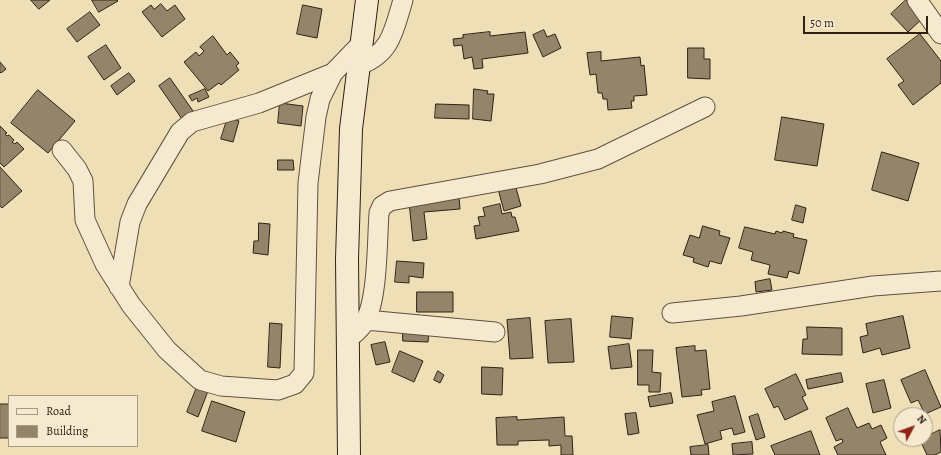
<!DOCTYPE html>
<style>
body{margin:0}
#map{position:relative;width:941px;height:455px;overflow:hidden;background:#efdfb7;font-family:Alegreya,serif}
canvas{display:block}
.legend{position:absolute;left:8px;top:395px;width:130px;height:52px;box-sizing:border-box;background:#f5ead0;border:1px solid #a79a85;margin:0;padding:5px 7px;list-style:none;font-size:12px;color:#312115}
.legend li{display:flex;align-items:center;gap:8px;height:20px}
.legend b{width:20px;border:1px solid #a79a85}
.north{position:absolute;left:893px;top:407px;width:40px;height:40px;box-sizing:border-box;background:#f5ead0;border:1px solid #a79a85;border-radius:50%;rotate:49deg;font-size:11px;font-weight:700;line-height:16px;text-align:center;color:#312115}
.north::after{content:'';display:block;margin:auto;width:14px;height:18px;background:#8f2418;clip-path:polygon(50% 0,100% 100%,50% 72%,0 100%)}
.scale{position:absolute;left:803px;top:16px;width:125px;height:18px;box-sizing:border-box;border:2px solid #312115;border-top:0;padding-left:5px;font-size:12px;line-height:14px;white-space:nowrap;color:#312115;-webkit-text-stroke:3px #f5ead0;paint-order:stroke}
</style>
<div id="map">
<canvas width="941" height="455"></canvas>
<ul class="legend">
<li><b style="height:5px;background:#f5ead0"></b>Road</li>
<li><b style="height:11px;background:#948469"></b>Building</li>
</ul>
<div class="north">N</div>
<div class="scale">50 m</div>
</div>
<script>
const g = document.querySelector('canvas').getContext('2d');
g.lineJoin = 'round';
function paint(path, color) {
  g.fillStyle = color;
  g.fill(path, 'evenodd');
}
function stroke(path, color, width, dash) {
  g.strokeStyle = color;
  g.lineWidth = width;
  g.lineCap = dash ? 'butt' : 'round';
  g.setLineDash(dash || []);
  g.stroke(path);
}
const building = new Path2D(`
 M31,0H50L39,9Z
 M92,0H117L118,1L99,12Z
 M906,0L923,18L908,32L891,14Z
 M161,4L167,11L175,5L185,19L162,37L142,12L151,5L154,9Z
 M303,5L322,9L317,38L297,34Z
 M90,12L100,25L77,42L67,29Z
 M544,30L547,37L555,34L561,48L543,57L533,35Z
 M490,32V36L525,32L528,53L482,59L483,68L474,69L472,57L464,59L462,45L454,46L453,39L463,38V35Z
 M920,34L941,61V83L913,105L898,85L904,81L887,59Z
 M213,36L227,55L230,52L239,63L236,66L239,70L221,85L219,83L208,91L184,62L196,52L199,56L204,51L200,47Z
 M106,45L121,68L104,80L88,57Z
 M688,48H704V59H710V79L688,78Z
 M601,52V61L640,57L641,66L644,65L647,95L634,96V101H631L632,108L608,110L607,99H603L602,93H598L596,74L590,75L587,53Z
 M0,62L6,69L1,73L0,72Z
 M129,73L135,81L117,95L111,86Z
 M170,78L193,111L182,119L159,86Z
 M205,89L209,97L198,102L197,98L192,101L189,96Z
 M474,89L488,91L487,94H494L491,121L473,119Z
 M38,90L75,121L48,153L11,123Z
 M280,103L303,106L301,126L278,123Z
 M436,104L469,105V119L435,118Z
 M228,117L239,121L233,142L221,139Z
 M782,117L824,124L817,166L775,160Z
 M0,126L7,133L5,134L7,136L9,135L14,140L12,142L15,144L17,142L24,149L4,167L0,163Z
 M882,152L919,163L908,201L872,190Z
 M278,160H293L294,170H278Z
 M0,167L22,191L2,208L0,206Z
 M515,184L521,206L504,211L498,189Z
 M459,197L460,209L424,212L427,239L413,241L409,202Z
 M500,204L502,214L511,212L512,217H515L519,231L476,239L474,226L480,225L478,217L485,216L483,208Z
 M796,205L806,208L803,223L792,220Z
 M259,223L270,224L268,255L253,253L254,241H258Z
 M703,226L720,231L719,235L730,238L721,264L710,261L708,267L693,262L694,258L683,255L690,235L699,238Z
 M745,227L775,234L776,231L782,233L783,231L794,234L793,237L807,240L799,274L789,271L787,278L768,274L770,265L751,260L753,252L739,248Z
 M397,261L424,263L423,278L409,276V283L395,282Z
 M770,279L772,290L756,292L755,282Z
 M417,292H453V312H417Z
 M612,316L633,318L631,339L610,337Z
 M903,316L910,348L882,355L880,348L863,353L860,337L868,335L866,324Z
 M530,318L533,358L510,359L507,320Z
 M571,319L574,362L548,363L545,321Z
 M270,323L282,324L280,368L268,367Z
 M807,327L842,328V355L802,354L803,339H807Z
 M403,331L429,333L428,342L403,341Z
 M385,342L390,362L376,365L371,345Z
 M629,344L632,367L611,369L608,347Z
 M695,346V351L706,350L710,389L701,390L702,395L682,397L676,348Z
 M638,350H653L652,372L661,373L660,392H649V385H638Z
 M400,351L423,361L414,382L392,372Z
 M482,367L503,368L502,395L482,394Z
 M925,370L941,407L925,414L918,400L911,403L901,380Z
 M438,371L444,375L440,383L434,380Z
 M841,373L843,382L808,389L806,380Z
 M796,374L806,395L802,397L808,409L785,420L778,406L774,408L765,389Z
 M884,380L891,408L873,413L866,384Z
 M197,387L208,391L198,417L187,412Z
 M671,393L673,403L650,407L648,397Z
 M735,396L745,432L734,435L732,428L720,431L722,439L705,444L697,415L714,411L712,402Z
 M212,401L245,412L236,442L202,431Z
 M0,404H9V438H0Z
 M848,408L857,428L869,423L872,429L881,425L887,438L880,442L886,455H838L834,447L843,442L842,439L836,441L826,418Z
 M636,413L639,433L628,435L625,414Z
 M758,414L765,437L756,440L749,417Z
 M517,417V420L564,417L565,436H572L573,455H561V445L549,446V440L518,441V445H497L496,418Z
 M940,430L941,452L935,455H927L920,440Z
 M811,431L820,455H775L771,446Z
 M752,442L753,454L733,455L732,444Z
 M708,445L709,455H691L690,447Z`);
const street = new Path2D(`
 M917,0L941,34
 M359,65C391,54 394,30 403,0
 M62,150L77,169L83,181L85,220L105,264L131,305L167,350L200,380L221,386L278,390L295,384L304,373L308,183L316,117L320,99L333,73L360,45
 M119,287L130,222L137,204L180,132L192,122L259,103L333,73
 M672,313L741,306L873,286L941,281
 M366,320L495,332
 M348,339C355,333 361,329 365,321C378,299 377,240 379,213L382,206L390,201L540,174L598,159L705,107`);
const secondary = new Path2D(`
 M349,455L347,259L351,129L367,0`);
paint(building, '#948469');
stroke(building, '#312115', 1);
stroke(street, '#60503e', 21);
stroke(secondary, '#312115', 24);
stroke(street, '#f5ead0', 19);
stroke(secondary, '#f5ead0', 22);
</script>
